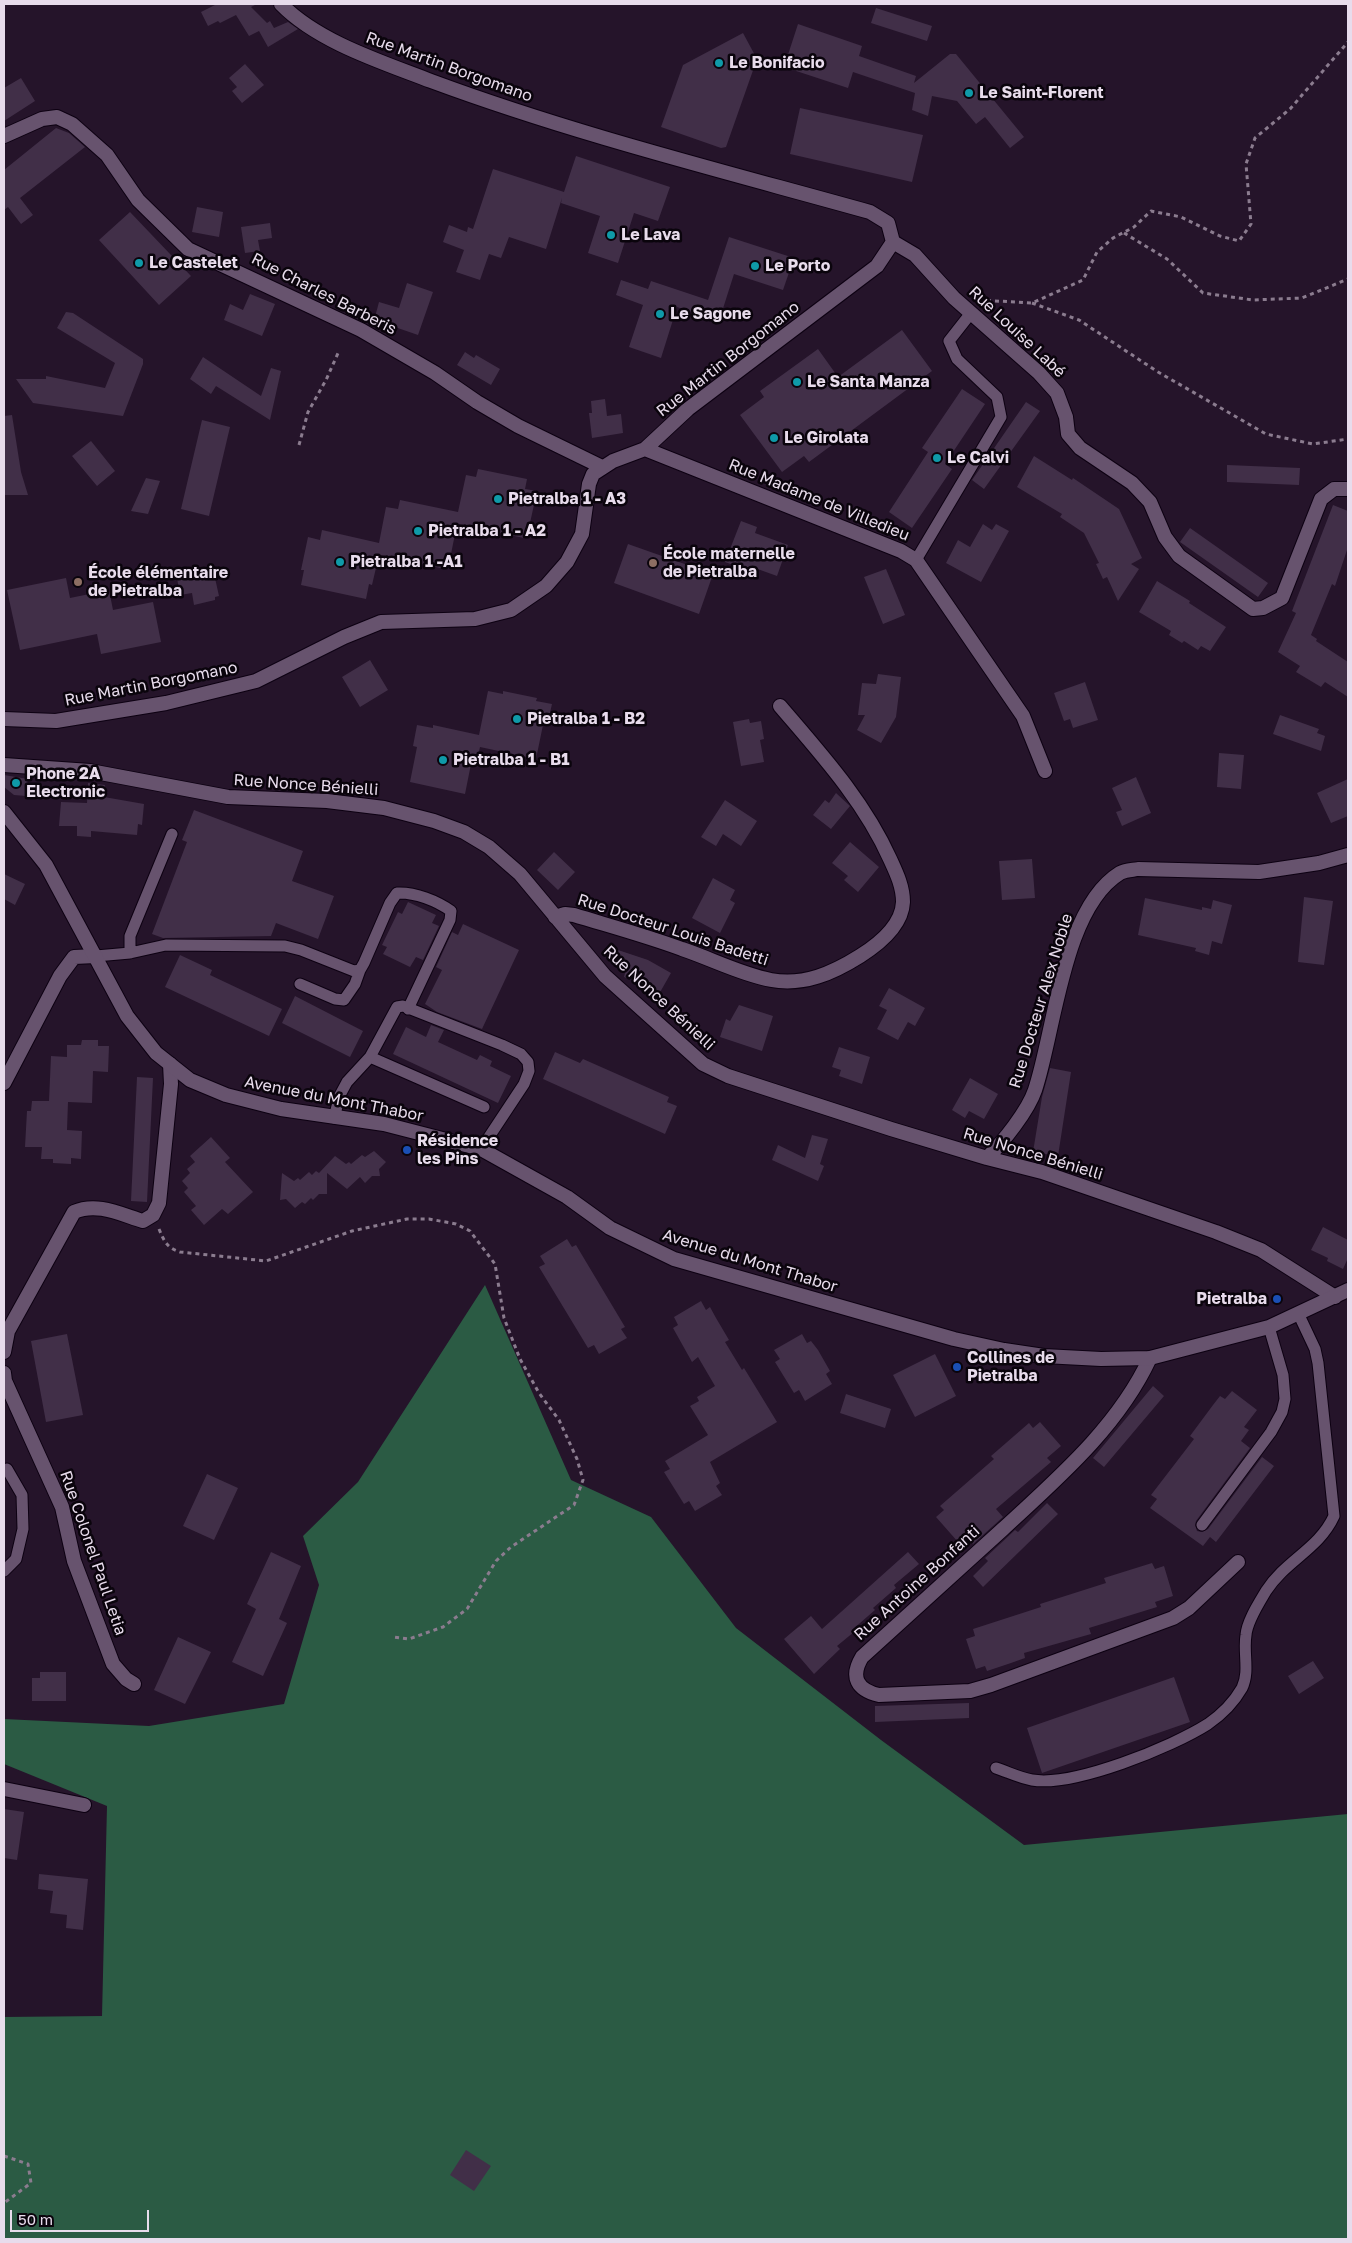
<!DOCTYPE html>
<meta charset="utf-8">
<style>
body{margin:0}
#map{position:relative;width:1352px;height:2243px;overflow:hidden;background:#25142a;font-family:"Golos Text",sans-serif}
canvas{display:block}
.frame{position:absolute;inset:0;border:5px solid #e8dcec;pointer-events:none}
.scale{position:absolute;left:10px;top:2210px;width:139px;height:22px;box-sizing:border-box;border:2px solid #e8dcec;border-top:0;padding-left:6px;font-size:15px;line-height:18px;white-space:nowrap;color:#e8dcec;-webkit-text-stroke:4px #0a040c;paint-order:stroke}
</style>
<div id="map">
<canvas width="1352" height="2243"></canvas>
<div class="frame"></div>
<div class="scale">50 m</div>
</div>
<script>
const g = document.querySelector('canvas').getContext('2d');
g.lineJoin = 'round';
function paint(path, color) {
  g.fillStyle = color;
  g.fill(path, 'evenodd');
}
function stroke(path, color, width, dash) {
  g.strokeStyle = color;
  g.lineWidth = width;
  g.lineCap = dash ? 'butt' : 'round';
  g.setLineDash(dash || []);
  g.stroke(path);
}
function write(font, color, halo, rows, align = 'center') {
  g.font = font + ' "Golos Text",sans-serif';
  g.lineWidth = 5;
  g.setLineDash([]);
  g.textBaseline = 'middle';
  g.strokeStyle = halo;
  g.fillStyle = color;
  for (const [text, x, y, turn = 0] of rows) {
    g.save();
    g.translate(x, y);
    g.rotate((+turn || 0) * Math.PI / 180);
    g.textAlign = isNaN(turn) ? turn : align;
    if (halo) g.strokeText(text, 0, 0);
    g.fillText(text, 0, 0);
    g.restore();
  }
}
const forest = new Path2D(`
 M485,1285L571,1480L651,1517L736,1628L881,1740L1024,1845L1348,1814V2239H4V2017L102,2016L107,1806L4,1764V1719L149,1726L284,1704L319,1585L303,1536L358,1482Z`);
const building = new Path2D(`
 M217,4H257L251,7L267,23L270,21L274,28L288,22L298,29L268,47L259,31L249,36L236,15L220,23L218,21L208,26L201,12Z
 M876,8L932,26L927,41L871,23Z
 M798,24L862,46L859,56L916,76L914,83L950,54H956L1024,137L1010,148L985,117L976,124L957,101L932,96L928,116L912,110L915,93L853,72L848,88L784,67Z
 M743,33L757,59L726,147L721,148L661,127L683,65Z
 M245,64L264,85L242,103L232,91L237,87L229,78Z
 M21,78L35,101L4,121V88Z
 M800,108L923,135L912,182L790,154Z
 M56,128L69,133L85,147L20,198L33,215L21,224L8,207L4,210V170Z
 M576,156L670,187L658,221L634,213L618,263L588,253L600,216L561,203L562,198L546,249L509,237L501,258L489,254L480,280L456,272L464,250L443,242L449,225L467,232L468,227L473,229L493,169L564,192Z
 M197,207L223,212L219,237L192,232Z
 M130,212L191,276L159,305L99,240Z
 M270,223L272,238L258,240L260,251L245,253L241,227Z
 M729,237L794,258L783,290L734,274L719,321L677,307L661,358L629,347L643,305L616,295L621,280L648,289L651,281L708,300Z
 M407,283L433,292L418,335L389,325L390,321L375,317L379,302L399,308Z
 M250,294L275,304L262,336L224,320L230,304L243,310Z
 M66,312L73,313L143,359V364L123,416L33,403L16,379H46V376L105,388L115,363L57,328Z
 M902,330L932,371L809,462L804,456L782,472L740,415L764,397L760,391L818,349L838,377Z
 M465,352L474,358L476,355L500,369L491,385L457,365Z
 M203,357L261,396L271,368L281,371L270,420L216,386L211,394L190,379Z
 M962,389L985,404L945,464L952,469L912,528L889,512L928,452L922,448Z
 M605,399L607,416L621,414L623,433L592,438L589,413H592L591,401Z
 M1026,402L1040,411L984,489L972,480Z
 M12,415L21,472L28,495H4V416Z
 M202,420L230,427L209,516L181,509Z
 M91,441L115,471L97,486L72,456Z
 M1034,456L1072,480L1073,478L1119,509L1142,558L1131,564L1139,569L1118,601L1107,577L1103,579L1096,564L1099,563L1084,533L1060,517L1062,514L1017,487Z
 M1227,465L1300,468L1299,485L1227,482Z
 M478,469L527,479L525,489L537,491L530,523L527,522L524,538L457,524L451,554L448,553L445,569L379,555L372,585L369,584L366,599L301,585L304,570H301L308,537L320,540L322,530L379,543L386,507L398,509L400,500L458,512L466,475L476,477Z
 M146,478L160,481L148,514L131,511Z
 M1333,505L1348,511V547L1335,586L1332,584L1311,635L1317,639L1316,641L1348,662V697L1325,682L1321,687L1296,672L1300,666L1278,652L1296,613L1292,611Z
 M741,521L757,527L755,533L788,545L777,576L752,567L750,571L725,562Z
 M983,524L992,530L996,524L1009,531L981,582L946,563L958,540L970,547Z
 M1190,528L1268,583L1258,597L1180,542Z
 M628,544L713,574L699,614L614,583Z
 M213,569L219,596L215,597V600L194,605L192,593L180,595L177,578Z
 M886,569L905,615L883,624L864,577Z
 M66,578L70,598L109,590L113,610L153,602L161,642L101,654L97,634L20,650L7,590Z
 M1157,581L1190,601L1189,603L1226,627L1210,651L1201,646L1198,650L1184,641L1182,643L1169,635L1171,631L1139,612Z
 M370,660L388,690L360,707L342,677Z
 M878,674L901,677L896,717L881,743L857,730L865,715H858L862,683L876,684Z
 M1085,682L1098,720L1073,728L1070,719L1064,721L1054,693Z
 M488,691L503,694V691L537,698L536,701L552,704L547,726L543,725L536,759L480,747L477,760L472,759L465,794L410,782L417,747L413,746L417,725L433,728V725L479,735Z
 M1280,715L1319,729L1317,733L1325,736L1321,751L1273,734Z
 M749,719L750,723L761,721L764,739L760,740L764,762L741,766L733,722Z
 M1219,753L1244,755L1241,789L1217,787Z
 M4,775L28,779L26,796L14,795L4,787Z
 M1136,777L1151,813L1122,826L1116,812L1122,810L1112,788Z
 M1348,779V816L1331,823L1317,793Z
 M88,783L105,785L104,797L144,804L142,825L138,824L137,835L91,831V837L77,836V826H59L61,802L87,803Z
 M836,793L850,806L831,829L813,815L825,800L829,803Z
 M725,800L757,821L741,846L723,834L716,846L701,837Z
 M194,810L303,851L292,881L334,896L318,939L276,923L271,936L163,938L152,934L187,842L182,840Z
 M850,842L879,867L858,892L844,880L848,876L832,863Z
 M554,852L575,872L558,890L537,870Z
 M1032,859L1035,898L1002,900L999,861Z
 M4,874L25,884L15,905L4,899Z
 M713,878L735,890L730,900L735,903L720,933L692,918Z
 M1304,897L1333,901L1324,965L1298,962Z
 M1145,898L1202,910V907L1211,909L1213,900L1232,905L1222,944L1212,941L1209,955L1195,951L1196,948L1138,935Z
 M408,902L436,915L432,923L439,926L423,960L416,957L410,967L383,954L387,947L382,945L398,912L402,914Z
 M463,924L519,950L482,1029L437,1012L425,1004L442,970L436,967L452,932L458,935Z
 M618,950L648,960L671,973L659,994L639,982L624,977L626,969L614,965Z
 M180,955L212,970L210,975L282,1009L269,1036L165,987Z
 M889,988L925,1008L915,1026L908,1022L898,1040L877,1029L887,1010L879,1006Z
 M295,996L363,1031L350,1057L282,1023Z
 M739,1005L773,1016L762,1051L720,1037L726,1019L730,1021Z
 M431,1025L444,1030L438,1042L477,1060L480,1055L492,1061L490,1066L511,1076L498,1103L393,1054L406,1027L426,1037Z
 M82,1040H98V1046H109L108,1072L93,1071L92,1103L68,1102L67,1130L82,1131L81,1159L71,1158V1164L53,1163V1159H41L42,1147H25L27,1111H31L32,1101H49L51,1056L67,1057V1045H81Z
 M839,1047L870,1057L862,1084L839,1076L841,1070L832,1067Z
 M555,1052L580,1063L583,1059L669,1097L667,1102L677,1106L665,1134L543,1079Z
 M1050,1068L1071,1072L1058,1156L1033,1152L1042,1097Z
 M137,1077L153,1078L147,1202L131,1201Z
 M970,1078L998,1094L984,1119L969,1111L965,1118L952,1110Z
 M812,1135L828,1139L820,1164L824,1166L818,1181L772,1160L778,1145L805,1158Z
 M211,1137L230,1158L225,1162L253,1192L228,1214L222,1209L204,1225L191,1210L196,1206L184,1192L188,1188L182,1181L190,1173L187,1169L195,1162L190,1156Z
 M374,1151L386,1162L379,1169L380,1176H372L365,1183L360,1177L347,1189L327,1173V1194H319L313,1200L311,1198L305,1204L302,1202L295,1208L286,1199L280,1200L282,1173L294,1181L298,1178L300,1180L309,1172L312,1175L316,1171L319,1173L335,1156L346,1164L349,1162L351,1164L362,1155L365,1157Z
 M1323,1227L1348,1240V1258L1343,1269L1327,1261L1328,1258L1311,1250Z
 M567,1239L572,1247L576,1245L625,1327L621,1329L627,1338L599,1354L594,1345L588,1348L539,1267L545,1264L540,1256Z
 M701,1301L706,1310L710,1307L716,1318L729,1340L725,1342L742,1370L744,1368L777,1422L710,1462L720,1483L716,1486L722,1495L695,1511L689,1501L684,1504L664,1472L670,1469L665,1461L708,1435L690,1406L699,1401L697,1397L715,1386L698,1357L692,1362L673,1328L678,1325L674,1317Z
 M67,1334L83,1415L46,1422L31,1341Z
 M802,1334L807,1343L811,1341L818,1350L830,1371L826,1374L832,1384L805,1401L799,1390L794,1393L775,1362L780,1359L774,1350Z
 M935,1354L956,1396L915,1417L893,1375Z
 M1153,1386L1164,1396L1104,1467L1093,1458Z
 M1232,1391L1257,1410L1244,1427L1249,1430L1241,1441L1250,1448L1196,1521L1195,1525L1197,1531L1202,1532L1208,1529L1262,1457L1274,1466L1216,1542L1210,1537L1203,1546L1150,1508L1157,1499L1151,1495L1194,1439L1190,1436L1213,1405L1220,1396L1225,1399Z
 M846,1394L891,1409L885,1428L840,1413Z
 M1040,1422L1061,1446L1047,1458L1051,1462L996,1509L1003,1517L973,1544L966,1535L958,1542L936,1517L944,1510L940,1506L994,1459L991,1456L1029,1423L1033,1428Z
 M207,1474L238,1488L214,1540L183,1526Z
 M1047,1503L1058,1514L983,1587L973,1576L988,1561L985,1558L1015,1530L1018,1532Z
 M271,1552L301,1566L279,1619L287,1623L263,1676L232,1662L256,1609L247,1604Z
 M908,1552L919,1564L894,1585L896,1588L873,1608L875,1610L852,1630L854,1632L837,1646L840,1649L814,1674L784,1639L811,1616L822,1629Z
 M1152,1563L1155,1569L1164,1566L1173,1596L1155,1602L1157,1607L1089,1628L1091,1634L1024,1653L1025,1658L1011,1663L987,1671L985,1666L976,1669L966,1639L975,1636L973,1629L1041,1607L1040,1604L1106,1583L1104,1578Z
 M178,1637L211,1652L185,1704L154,1690Z
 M1313,1661L1324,1678L1299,1694L1288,1676Z
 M40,1672H66V1701H32V1678H40Z
 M1174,1677L1190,1722L1042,1773L1027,1728Z
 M969,1703V1718L875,1722V1706Z
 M4,1809L24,1812L17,1860L4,1858Z
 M39,1874L88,1879L83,1930L66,1928L67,1915L50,1913L53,1891L38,1889Z
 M466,2150L491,2166L474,2191L450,2175Z`);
const path = new Path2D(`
 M1124,233L1167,259L1203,293L1253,300L1302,298L1348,279
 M979,300L1032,303L1083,280L1097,252L1113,238L1134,227L1151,211L1181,217L1220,236L1239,241L1251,224L1246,164L1255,138L1290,109L1348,42
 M1032,303L1079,320L1158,372L1266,434L1313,444L1348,439
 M299,445L308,412L326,380L339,351
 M159,1229C164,1241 167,1248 180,1252L266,1261L352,1231L407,1219H429L456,1224L470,1231L495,1264L504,1318L520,1359L539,1393L559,1420L577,1459L583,1480L574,1505L511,1547L496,1561L467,1609L443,1627L409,1639L394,1637
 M4,2156L28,2164L31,2183L4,2203`);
const service = new Path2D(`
 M916,560L1001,417L997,397L957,359L949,341L971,313
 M130,953V936L172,834
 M96,956L130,953L166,945L285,946L301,950L354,971L360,970L364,963L390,903L397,893C415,892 437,901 451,911L450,920L408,1009
 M300,984L335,999L344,1000L355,984L360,970
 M370,1057L484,1107
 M334,1118L340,1095L347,1082L370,1057L397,1007L403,1006L502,1045L521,1054L528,1062L529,1071L524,1084L481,1149
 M1202,1525L1271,1432L1282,1412L1285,1399L1283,1375L1269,1327
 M4,1571L16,1559L23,1529L22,1495L7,1469
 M996,1768C1008,1772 1020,1778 1032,1780C1074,1787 1172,1747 1208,1724C1221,1715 1234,1702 1242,1688C1250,1672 1243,1652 1246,1635C1247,1621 1259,1603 1266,1591C1286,1560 1319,1549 1334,1516L1318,1363L1315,1349L1298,1313`);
const minor = new Path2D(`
 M4,136L42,119L57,117L72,124L107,155L138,200L188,249L361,330L435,373L477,402L518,426L602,467
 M893,242L915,255L954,298L1039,373L1057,393L1066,417L1068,434L1080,448L1132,483L1150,502L1165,537L1179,556L1253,609L1263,608L1282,598L1321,499L1334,489H1348
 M645,449L901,551L916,560L1023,716L1045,771
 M4,719L56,721L166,703L256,681L344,637L381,622L475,619L511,610L546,586L567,562L582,534L589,484L593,474L613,461L645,449L688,409L877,266L893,242L888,223L870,212C723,171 574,134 431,81C382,62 318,42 281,4
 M4,765L90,771L228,797L327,801L384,808L434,821L464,832L489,847L520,874L605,976L703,1064L728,1076L891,1129L987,1158L1042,1172L1216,1232L1261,1250L1335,1297
 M555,917L565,914L574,915C610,926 647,936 682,949C712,959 740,974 771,980C804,986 833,973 860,956C879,944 902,926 903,902C903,886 896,872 890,859C864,801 821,754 780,706
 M4,1083L60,976L74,957L96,956
 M987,1158C1003,1142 1028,1111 1035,1090C1055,1030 1063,908 1120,873C1125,870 1133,870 1138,869L1259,872L1319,863L1348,855
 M4,1352L8,1331L74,1212C97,1202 120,1214 143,1221L153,1215L159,1203L171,1084L170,1064
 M1150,1358C1118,1427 1057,1479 1003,1529C956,1572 909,1614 862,1657C850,1677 857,1690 879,1695L970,1691L991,1685L1173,1618L1189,1608L1238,1562
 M4,1373L5,1381L62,1507L74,1561L113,1664L126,1679L134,1684
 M4,1789L84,1805`);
const tertiary = new Path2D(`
 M4,812L46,865L127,1016L156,1053L190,1080L226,1095L281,1109L384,1124L481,1149L567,1197L610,1228L674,1259L954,1339L1004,1350L1044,1356L1101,1359L1150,1358L1269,1327L1348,1290`);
const markers = [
 [719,63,5,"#0f9aa8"],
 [969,93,5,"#0f9aa8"],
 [611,235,5,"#0f9aa8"],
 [139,263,5,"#0f9aa8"],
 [755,266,5,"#0f9aa8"],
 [660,314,5,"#0f9aa8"],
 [797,382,5,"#0f9aa8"],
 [774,438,5,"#0f9aa8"],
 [937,458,5,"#0f9aa8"],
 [498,499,5,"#0f9aa8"],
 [418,531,5,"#0f9aa8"],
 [340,562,5,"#0f9aa8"],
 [653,563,5,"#8d6e63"],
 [78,582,5,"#8d6e63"],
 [517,719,5,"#0f9aa8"],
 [443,760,5,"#0f9aa8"],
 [16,783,5,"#0f9aa8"],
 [407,1150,5,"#1a4fb4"],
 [1277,1299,5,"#1a4fb4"],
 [957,1367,5,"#1a4fb4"]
];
const poiNames = [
 ["Le Bonifacio",729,63],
 ["Le Saint-Florent",979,93],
 ["Le Lava",621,235],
 ["Le Castelet",149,263],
 ["Le Porto",765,266],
 ["Le Sagone",670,314],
 ["Le Santa Manza",807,382],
 ["Le Girolata",784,438],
 ["Le Calvi",947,458],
 ["Pietralba 1 - A3",508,499],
 ["Pietralba 1 - A2",428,531],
 ["École maternelle",663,554],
 ["de Pietralba",663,572],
 ["Pietralba 1 -A1",350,562],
 ["École élémentaire",88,573],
 ["de Pietralba",88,591],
 ["Pietralba 1 - B2",527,719],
 ["Pietralba 1 - B1",453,760],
 ["Phone 2A",26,774],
 ["Electronic",26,792],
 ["Résidence",417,1141],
 ["les Pins",417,1159],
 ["Pietralba",1267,1299,"right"],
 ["Collines de",967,1358],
 ["Pietralba",967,1376]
];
const streetNames = [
 ["Rue Martin Borgomano",449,67,20],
 ["Rue Charles Barberis",324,294,27],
 ["Rue Louise Labé",1017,332,43],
 ["Rue Martin Borgomano",728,359,-38],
 ["Rue Madame de Villedieu",819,500,22],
 ["Rue Martin Borgomano",151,684,-11],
 ["Rue Nonce Bénielli",306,785,4],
 ["Rue Docteur Louis Badetti",673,930,18],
 ["Rue Nonce Bénielli",659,998,43],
 ["Rue Docteur Alex Noble",1041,1001,-73],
 ["Avenue du Mont Thabor",334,1099,11],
 ["Rue Nonce Bénielli",1033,1154,17],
 ["Avenue du Mont Thabor",750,1261,17],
 ["Rue Colonel Paul Letia",93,1553,71],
 ["Rue Antoine Bonfanti",917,1583,-42]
];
paint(forest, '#2b5b44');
paint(building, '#412f48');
stroke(service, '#0d0112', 13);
stroke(minor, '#0d0112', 16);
stroke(tertiary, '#0d0112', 16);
stroke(path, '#8b7c8f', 3, [4, 4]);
stroke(service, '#67536e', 11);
stroke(minor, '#67536e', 14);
stroke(tertiary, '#67536e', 14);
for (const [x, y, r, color] of markers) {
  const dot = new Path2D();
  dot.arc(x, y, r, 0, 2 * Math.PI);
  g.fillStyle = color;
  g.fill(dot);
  stroke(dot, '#0a040c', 2);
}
write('bold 16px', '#e8dcec', '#0a040c', poiNames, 'left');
write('16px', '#e8dcec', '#0a040c', streetNames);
</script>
